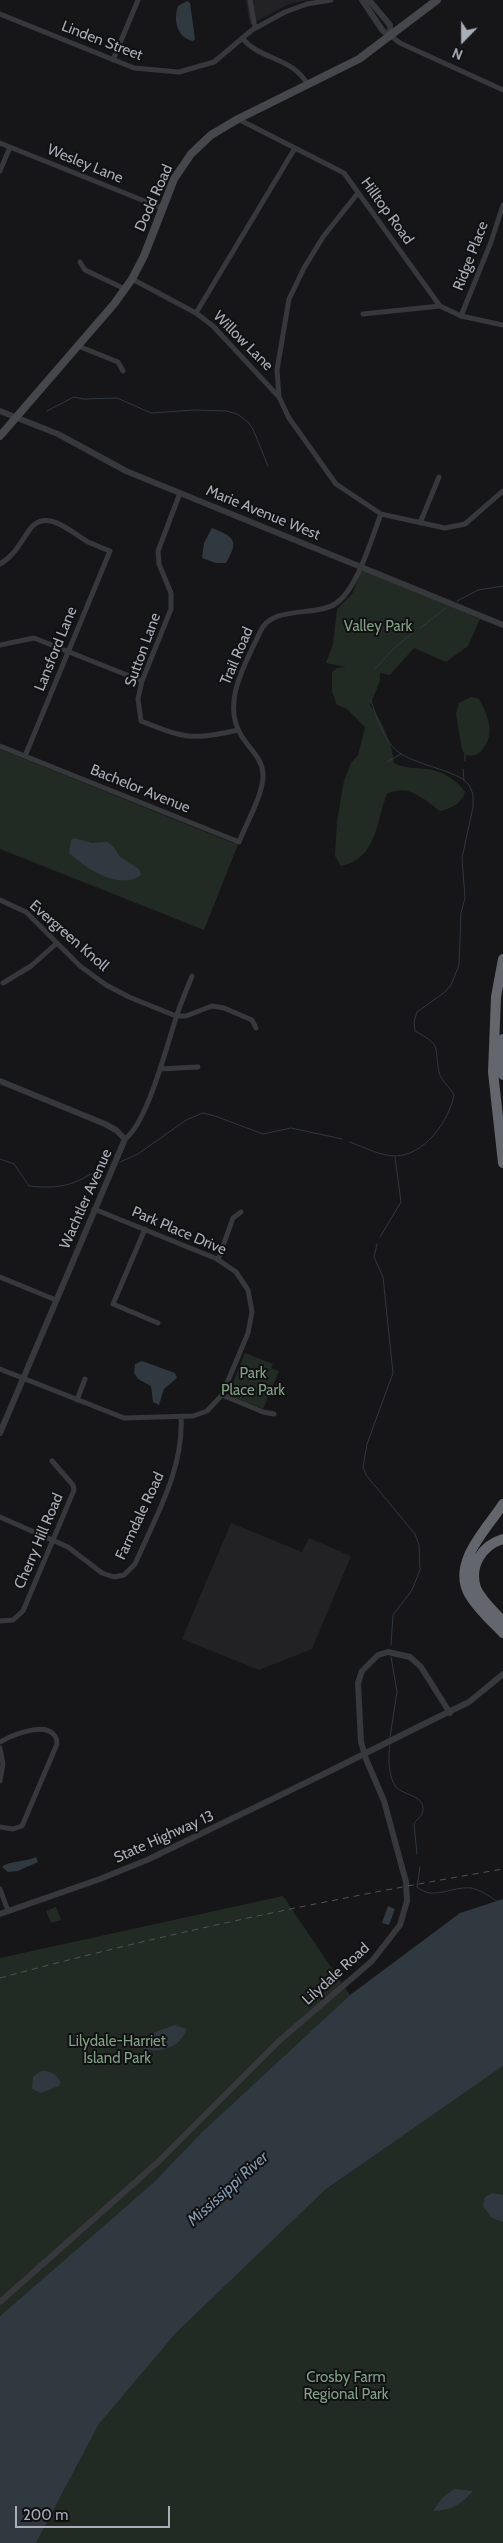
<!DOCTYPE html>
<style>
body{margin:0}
#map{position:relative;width:503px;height:2543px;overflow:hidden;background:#161618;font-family:Cabin,sans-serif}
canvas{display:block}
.north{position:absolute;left:438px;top:15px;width:50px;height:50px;-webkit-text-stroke:4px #111113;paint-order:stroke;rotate:202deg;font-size:14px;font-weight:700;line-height:20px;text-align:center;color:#a9adb7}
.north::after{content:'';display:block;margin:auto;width:18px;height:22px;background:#a9adb7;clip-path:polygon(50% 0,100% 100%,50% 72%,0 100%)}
.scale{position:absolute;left:15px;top:2506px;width:155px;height:22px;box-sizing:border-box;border:2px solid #a9adb7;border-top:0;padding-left:6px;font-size:15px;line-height:18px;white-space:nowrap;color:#a9adb7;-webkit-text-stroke:4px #111113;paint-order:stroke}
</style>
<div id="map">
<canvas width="503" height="2543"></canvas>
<div class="north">N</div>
<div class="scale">200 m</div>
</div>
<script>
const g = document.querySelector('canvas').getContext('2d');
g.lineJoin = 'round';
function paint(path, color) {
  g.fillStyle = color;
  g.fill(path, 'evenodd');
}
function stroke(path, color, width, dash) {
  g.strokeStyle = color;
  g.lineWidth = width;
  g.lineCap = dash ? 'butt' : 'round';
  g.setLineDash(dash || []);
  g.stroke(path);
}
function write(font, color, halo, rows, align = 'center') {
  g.font = font + ' Cabin,sans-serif';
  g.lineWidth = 4;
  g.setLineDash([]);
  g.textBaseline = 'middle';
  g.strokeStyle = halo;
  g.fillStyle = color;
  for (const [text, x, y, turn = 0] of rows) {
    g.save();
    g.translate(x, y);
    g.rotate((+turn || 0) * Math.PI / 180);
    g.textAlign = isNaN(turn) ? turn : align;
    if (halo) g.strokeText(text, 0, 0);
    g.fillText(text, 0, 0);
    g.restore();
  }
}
const built = new Path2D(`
 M246,0H308L289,4L250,25Z
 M231,1523L302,1552L309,1538L351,1556L312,1649L259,1670L182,1639Z`);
const green = new Path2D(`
 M362,570L480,619L468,646L446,662L414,648L390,675L380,673V681L370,705C382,721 392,743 394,763C408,770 420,767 433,770C445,773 459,782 465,792C461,804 452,808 440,811C423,799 409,783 387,794C376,821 377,859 341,866L335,856L337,821L344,781L351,763L358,755L365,727L347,709L337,705L332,692V672L337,668L346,667L326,663L333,644L337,609L352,594Z
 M471,697L479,699C488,715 496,734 482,750C477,756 472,756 465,755L462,750L456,714L459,703Z
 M0,749L233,843L239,842L204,930L0,849Z
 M245,1353L273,1364L271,1368L279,1371L263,1409L228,1395Z
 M283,1896L350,1995L202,2132L153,2183L0,2316V1958Z
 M56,1907L61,1920L51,1923L46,1911Z
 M503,2066V2543H36L99,2424L176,2333L325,2190Z`);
const water = new Path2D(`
 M187,1L190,3L195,39L193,41C177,38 173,20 178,6Z
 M212,528C235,537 239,541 226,563H216L202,558L204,543Z
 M74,838L92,843L107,842L113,846L120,857L139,869L141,875C118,891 86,868 69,853L71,840Z
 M142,1361L175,1373L177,1378L164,1389L159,1405L153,1402L151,1386L138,1379L134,1373L135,1364Z
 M36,1857L38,1862L18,1871L8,1872L2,1867C8,1861 26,1862 36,1857Z
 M503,1899V2066L325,2190L176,2333L99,2424L36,2543H0V2316L153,2183L202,2132L350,1995L460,1913Z
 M388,1906L395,1909L389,1925L382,1923Z
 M175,2025L186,2029C183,2047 156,2055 142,2048C146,2033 161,2030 175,2025Z
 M41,2071C51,2071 55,2073 61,2082L59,2086L41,2093L32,2089L33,2077Z
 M492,2193L503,2195V2222L492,2218L483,2206L485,2197Z
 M454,2489L473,2491C460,2505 452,2510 433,2511L443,2497Z`);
const stream = new Path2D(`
 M47,411L74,397L83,399L117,398L151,413L194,410L226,411L237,414L248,422L253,429L268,466
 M457,601L478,590L503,586
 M420,628L446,608
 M375,669L394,648L414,632
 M465,761V755
 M387,762L401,754
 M463,769L464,780
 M350,1142C363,1147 381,1156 395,1156C424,1156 449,1121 454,1095C450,1087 441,1081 439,1072C434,1045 442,1046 415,1031L414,1022L417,1012L445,992L451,985L459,965L461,913L465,898L462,858L473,807V794L469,785L463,779C443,768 420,765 401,754C385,744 376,717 371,700
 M0,1159L14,1164L29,1186C65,1190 78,1183 108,1163
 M120,1162L138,1154L186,1120L203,1113L215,1116L263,1134L291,1128L342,1139
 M380,1237L401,1202L395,1157
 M377,1244L374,1257L383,1277L393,1373L367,1444L363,1467L366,1475L415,1534L419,1545L420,1570L412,1590L393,1615L391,1645
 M390,1737L397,1692L391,1657
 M390,1744C388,1756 388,1777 396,1787C403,1795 422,1795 423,1808C424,1816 417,1818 414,1824L417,1854
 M420,1867L417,1887C433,1901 452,1886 471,1888C481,1890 491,1897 499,1903`);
const minor = new Path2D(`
 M250,0L255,28
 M0,14L134,68L179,72L214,62L252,30L285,12L307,4L331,0
 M391,36L400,43L503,90
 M242,38C261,61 292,56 308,85
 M113,60L138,0
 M238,119L344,173L440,306L461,316L503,325
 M0,143L162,208
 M0,171L10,147
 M358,193L323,237L304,268L289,299L277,370L279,397L289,418L336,484L381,514L445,528L465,524L503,491
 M80,262L85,270L125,289
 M132,279L196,313L213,326L279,397
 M196,313L295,148
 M363,314L440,306
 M461,316L491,242L503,205
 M78,346L118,362L123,371
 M180,493L158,551L159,564L171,593V609L142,681L138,699L141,721C184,738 192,741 238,730
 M420,523L439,477
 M0,564C14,556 21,542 30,529C46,507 72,533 88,542C95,545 102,548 110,551L25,756
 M0,645L34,638L142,681
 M0,746L239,842C246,824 264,793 263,774C262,757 249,749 241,735C221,702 246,663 260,632C271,605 314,617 335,604C358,589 371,539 381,514
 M0,900L26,912L80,966L106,985L129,997L176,1016H186L212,1006L224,1008L252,1020L256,1028
 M3,983L31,966L57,943
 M160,1069L198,1067
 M125,1139C148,1122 167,1044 177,1015C181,1002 187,989 192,976
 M145,1229L113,1304L158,1323
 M218,1260L233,1218L241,1212
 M0,1277L56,1300
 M0,1369L124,1418L193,1416L207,1411L222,1395L248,1333L252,1312L248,1290L236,1272L217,1259L94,1209
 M222,1395L263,1412L274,1414
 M77,1400L85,1379
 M0,1517L68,1547L102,1573L114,1577L124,1575L135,1564C155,1518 184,1469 181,1417
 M0,1621L13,1620L23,1611L74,1490L73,1485L52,1461
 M0,1742C14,1734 56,1717 57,1744L22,1826L13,1829L0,1827
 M0,1748L3,1764L0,1781
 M0,1889L8,1911`);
const tertiary = new Path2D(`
 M362,0L383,31L391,36
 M369,0L390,25L391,36
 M0,411L58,434L126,471L503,625
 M0,1081L105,1124L116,1130L125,1139L0,1433
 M426,1723L469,1702L503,1674
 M0,1914L100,1879L147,1860L332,1770
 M0,2302L158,2162L279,2041L372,1961L400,1925L407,1901L406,1882L384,1801L366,1759L361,1742L358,1683L362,1671L378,1655L388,1652L410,1657L421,1667L450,1713`);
const secondary = new Path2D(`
 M0,436L114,304L132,279L144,256L174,179L191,154L211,135L238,119L359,59L437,0`);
const motorway = new Path2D(`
 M503,959L496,997L493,1072L503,1163
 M503,1039V1075
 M503,1504C487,1529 453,1561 468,1592C476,1608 492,1621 503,1633
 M503,1539C482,1545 469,1566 476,1588C481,1600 494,1612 503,1621`);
const rail = new Path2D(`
 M0,1978C166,1933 334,1898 503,1869`);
const tertiaryBridge = new Path2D(`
 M332,1770L426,1723`);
const streetNames = [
 ["Linden Street",102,41,21],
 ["Wesley Lane",85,164,22],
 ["Dodd Road",154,198,-66],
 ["Hilltop Road",387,211,54],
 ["Ridge Place",471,256,-69],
 ["Willow Lane",243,341,45],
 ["Marie Avenue West",263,513,22],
 ["Lansford Lane",56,649,-68],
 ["Sutton Lane",143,650,-70],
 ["Trail Road",237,656,-67],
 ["Bachelor Avenue",140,789,22],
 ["Evergreen Knoll",69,936,41],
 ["Wachtler Avenue",86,1199,-66],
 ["Park Place Drive",179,1231,23],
 ["Farmdale Road",140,1516,-65],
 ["Cherry Hill Road",39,1541,-67],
 ["State Highway 13",164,1837,-24],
 ["Lilydale Road",336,1974,-42]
];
const parkNames = [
 ["Valley Park",378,627],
 ["Park",253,1374],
 ["Place Park",253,1391],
 ["Lilydale-Harriet",117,2042],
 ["Island Park",117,2059],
 ["Crosby Farm",346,2378],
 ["Regional Park",346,2395]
];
const waterNames = [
 ["Mississippi River",228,2189,-42]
];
paint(built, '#222225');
paint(green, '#222a24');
paint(water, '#303840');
stroke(stream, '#303840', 1);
stroke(minor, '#37383c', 5);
stroke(tertiary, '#37383c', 6);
stroke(secondary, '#45474c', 8);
stroke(motorway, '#64666d', 10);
stroke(rail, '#505257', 1, [6, 5]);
stroke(tertiaryBridge, '#37383c', 6);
write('15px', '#a9adb7', '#111113', streetNames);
write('15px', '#81a085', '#111113', parkNames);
write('italic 16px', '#8399af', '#111113', waterNames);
</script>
